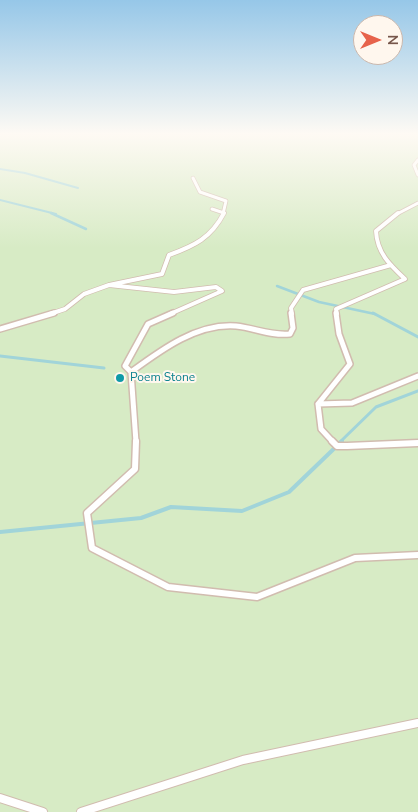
<!DOCTYPE html>
<style>
body{margin:0}
#map{position:relative;width:418px;height:812px;overflow:hidden;background:#fdf3e7;font-family:"Nunito Sans",sans-serif}
canvas{display:block}
.north{position:absolute;left:353px;top:15px;width:50px;height:50px;box-sizing:border-box;background:#fff7ee;border:1px solid #c9b7ad;border-radius:50%;rotate:90deg;font-size:14px;font-weight:700;line-height:20px;text-align:center;color:#77574b}
.north::after{content:'';display:block;margin:auto;width:18px;height:22px;background:#e7634b;clip-path:polygon(50% 0,100% 100%,50% 72%,0 100%)}
</style>
<div id="map">
<canvas width="418" height="812"></canvas>
<div class="north">N</div>
</div>
<script>
const g = document.querySelector('canvas').getContext('2d');
g.lineJoin = 'round';
function paint(path, color) {
  g.fillStyle = color;
  g.fill(path, 'evenodd');
}
function stroke(path, color, width, dash) {
  g.strokeStyle = color;
  g.lineWidth = width;
  g.lineCap = dash ? 'butt' : 'round';
  g.setLineDash(dash || []);
  g.stroke(path);
}
function write(font, color, halo, rows, align = 'center') {
  g.font = font + ' "Nunito Sans",sans-serif';
  g.lineWidth = 4;
  g.setLineDash([]);
  g.textBaseline = 'middle';
  g.strokeStyle = halo;
  g.fillStyle = color;
  for (const [text, x, y, turn = 0] of rows) {
    g.save();
    g.translate(x, y);
    g.rotate((+turn || 0) * Math.PI / 180);
    g.textAlign = isNaN(turn) ? turn : align;
    if (halo) g.strokeText(text, 0, 0);
    g.fillText(text, 0, 0);
    g.restore();
  }
}
const green = new Path2D(`
 M0,135H418V812H0Z`);
const streamFar3 = new Path2D(`
 M0,169L25,173L78,188
 M0,200L56,214`);
const streamFar2 = new Path2D(`
 M51,213L86,229
 M277,286L319,302L375,314`);
const streamFar1 = new Path2D(`
 M373,313L418,337
 M0,356L104,368
 M340,442L376,407L418,391`);
const stream = new Path2D(`
 M0,532L141,518L171,507L242,511L289,492L342,441`);
const serviceFar4 = new Path2D(`
 M418,160L414,165L418,175
 M193,178L200,192L226,201L223,214
 M212,209L224,213
 M397,214L418,203`);
const serviceFar3 = new Path2D(`
 M50,314L65,309L84,294L109,285
 M170,314L222,291L216,287L174,292L109,285L162,274L169,255C194,246 211,238 224,213
 M292,314L291,308L303,290L391,265
 M337,314L336,309L405,279C390,265 377,253 376,231L398,213`);
const serviceFar2 = new Path2D(`
 M173,313L148,324L125,366L131,372C161,350 197,323 236,326C255,328 270,336 290,334L293,328L291,313
 M336,313L339,334L350,364L318,404L352,403L418,376
 M0,329L54,313
 M131,372L136,442
 M318,404L321,429L333,442`);
const serviceFar1 = new Path2D(`
 M136,441L135,469L87,513L92,548L168,587L257,597L355,558L418,555
 M332,441L337,446H347L418,443`);
const service = new Path2D(`
 M0,798L43,812
 M81,812L243,760L418,723`);
const markers = [
 [120,378,5,"#0f9aa8"]
];
const cultureNames = [
 ["Poem Stone",130,378]
];
paint(green, '#d7ebc5');
stroke(streamFar3, '#a1d4d9', 2);
stroke(streamFar2, '#a1d4d9', 2.5);
stroke(streamFar1, '#a1d4d9', 3);
stroke(stream, '#a1d4d9', 4);
stroke(serviceFar4, '#d1bcaf', 4.5);
stroke(serviceFar3, '#d1bcaf', 5.5);
stroke(serviceFar2, '#d1bcaf', 8);
stroke(serviceFar1, '#d1bcaf', 9);
stroke(service, '#d1bcaf', 10);
stroke(serviceFar4, '#fff', 3);
stroke(serviceFar3, '#fff', 4);
stroke(serviceFar2, '#fff', 5);
stroke(serviceFar1, '#fff', 6);
stroke(service, '#fff', 8);
const sky = g.createLinearGradient(0, 0, 0, 248);
sky.addColorStop(0, '#96c7e8');
sky.addColorStop(0.54, '#fefaf4');
sky.addColorStop(1, '#fefaf400');
g.fillStyle = sky;
g.fillRect(0, 0, 418, 248);
for (const [x, y, r, color] of markers) {
  const dot = new Path2D();
  dot.arc(x, y, r, 0, 2 * Math.PI);
  g.fillStyle = color;
  g.fill(dot);
  stroke(dot, '#fff7ee', 2);
}
write('12px', '#0d838f', '#fff7ee', cultureNames, 'left');
</script>
